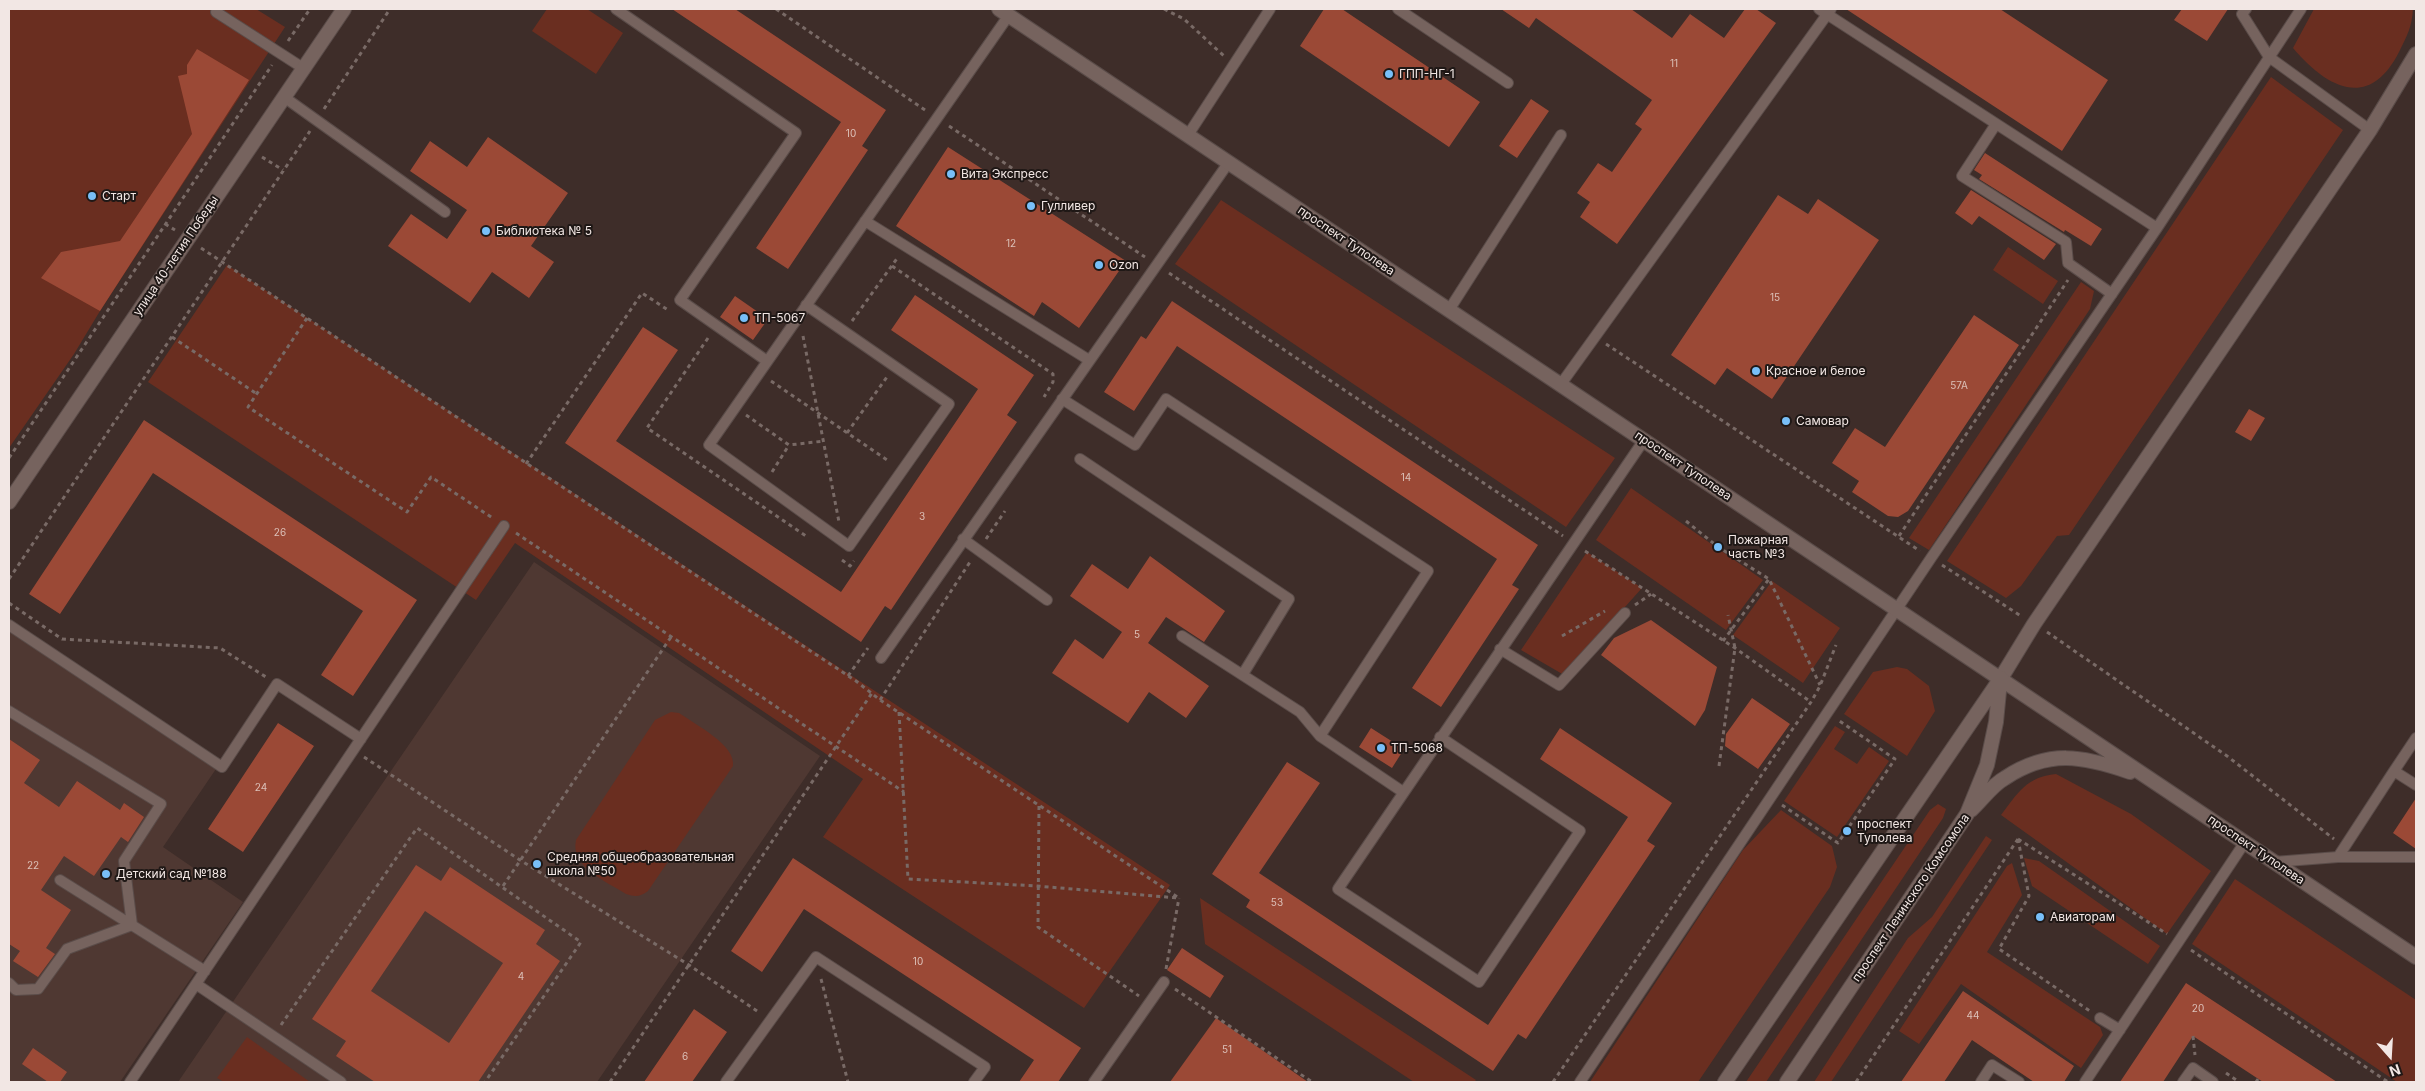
<!DOCTYPE html>
<meta charset="utf-8">
<style>
body{margin:0}
#map{position:relative;width:2425px;height:1091px;overflow:hidden;background:#3e2d29;font-family:Inter,sans-serif}
canvas{display:block}
.frame{position:absolute;inset:0;border:10px solid #f2e7e4;pointer-events:none}
.north{position:absolute;left:2365px;top:1031px;width:50px;height:50px;-webkit-text-stroke:4px #1f1816;paint-order:stroke;rotate:161deg;font-size:14px;font-weight:700;line-height:20px;text-align:center;color:#f2e7e4}
.north::after{content:'';display:block;margin:auto;width:18px;height:22px;background:#f2e7e4;clip-path:polygon(50% 0,100% 100%,50% 72%,0 100%)}
</style>
<div id="map">
<canvas width="2425" height="1091"></canvas>
<div class="frame"></div>
<div class="north">N</div>
</div>
<script>
const g = document.querySelector('canvas').getContext('2d');
g.lineJoin = 'round';
function paint(path, color) {
  g.fillStyle = color;
  g.fill(path, 'evenodd');
}
function stroke(path, color, width, dash) {
  g.strokeStyle = color;
  g.lineWidth = width;
  g.lineCap = dash ? 'butt' : 'round';
  g.setLineDash(dash || []);
  g.stroke(path);
}
function write(font, color, halo, rows, align = 'center') {
  g.font = font + ' Inter,sans-serif';
  g.lineWidth = 4;
  g.setLineDash([]);
  g.textBaseline = 'middle';
  g.strokeStyle = halo;
  g.fillStyle = color;
  for (const [text, x, y, turn = 0] of rows) {
    g.save();
    g.translate(x, y);
    g.rotate((+turn || 0) * Math.PI / 180);
    g.textAlign = isNaN(turn) ? turn : align;
    if (halo) g.strokeText(text, 0, 0);
    g.fillText(text, 0, 0);
    g.restore();
  }
}
const built = new Path2D(`
 M534,562L820,756L597,1082H178Z
 M9,623L218,766L163,847L243,902L120,1082H9Z`);
const green = new Path2D(`
 M9,9H256L285,27L100,311L74,354L9,448Z
 M547,9H587L623,33L596,74L532,31Z
 M2314,9H2413C2412,27 2407,36 2399,52C2369,111 2327,88 2293,48Z
 M2271,77L2343,130L2069,535L2057,536L2021,586L2006,598L1947,561Z
 M1221,200L1615,458L1566,527L1175,264Z
 M2008,247L2058,281L2043,304L1993,270Z
 M227,265L1170,885L1084,1008L823,837L863,779L515,543L476,600L148,382Z
 M2081,282L2094,291L2090,309L1929,550L1909,538Z
 M1631,488L1763,580L1726,630L1596,540Z
 M1587,552L1642,588L1564,675L1521,650Z
 M1772,581L1840,628L1803,683L1733,635Z
 M1897,667L1907,669L1929,686L1935,711L1907,756L1844,714L1873,672Z
 M671,712L679,713C696,725 736,745 733,766L648,891C640,897 635,897 626,894C606,881 570,867 576,840L655,720Z
 M1835,726L1845,732L1834,749L1857,764L1869,747L1889,761L1837,837L1784,801Z
 M2056,774L2131,814L2211,871L2167,934L2001,815C2018,793 2026,777 2056,774Z
 M1938,804L1946,809L1943,818L1766,1082H1746L1930,810Z
 M1781,810L1832,846L1837,867L1830,887L1698,1082H1590L1743,850Z
 M1986,836L1992,840L1831,1082H1814L1908,938L1932,917Z
 M2024,858L2039,861L2160,946L2148,964L2032,886Z
 M2012,863L2022,895L1987,952L2100,1027L2103,1035L2081,1068L1961,984L1919,1044L1899,1031L2007,866Z
 M2235,879L2416,1000V1082H2397L2192,944Z
 M1200,898L1476,1080L1474,1082H1414L1205,944Z
 M247,1037L310,1082H224L217,1078Z`);
const building = new Path2D(`
 M672,9H735L886,110L862,146L868,150L788,269L756,248L841,122Z
 M1324,9H1342L1480,102L1449,147L1300,46Z
 M1501,9H1631L1672,38L1690,14L1724,38L1745,9H1756L1776,23L1617,244L1580,217L1590,202L1577,193L1598,163L1612,172L1642,129L1635,124L1652,100L1536,18L1529,28Z
 M1846,9H2000L2108,80L2062,151Z
 M2182,9H2228L2207,41L2174,20Z
 M197,49L249,80L100,311L41,278L61,252L120,241L192,134L178,76L187,74V65Z
 M1531,99L1549,111L1517,158L1499,146Z
 M488,137L568,193L531,246L554,262L529,298L492,272L470,303L388,246L411,214L447,239L467,210L410,171L430,141L467,167Z
 M948,147L1126,261L1079,328L1042,302L1034,316L896,226Z
 M1985,153L2102,229L2091,246L2065,230L2064,232L1979,179L1982,175L1974,170Z
 M1971,190L2056,244L2044,260L1979,216L1972,225L1955,213Z
 M1778,195L1808,214L1818,199L1879,240L1772,399L1727,368L1715,385L1671,355Z
 M915,295L1034,375L1007,415L1017,422L891,610L885,606L861,642L565,443L643,327L678,350L616,441L841,592L978,389L891,330Z
 M735,296L768,319L753,340L720,317Z
 M1172,301L1538,545L1512,585L1519,589L1441,707L1412,688L1497,559L1177,346L1134,411L1104,392L1141,336L1146,339Z
 M1974,315L2019,345L1908,511L1898,517L1888,516L1852,492L1859,481L1832,463L1855,428L1885,447Z
 M2249,409L2265,418L2251,441L2235,432Z
 M144,420L417,600L353,696L321,675L363,611L153,473L60,614L29,594Z
 M1150,556L1225,611L1204,642L1166,617L1148,643L1209,686L1186,718L1149,692L1128,723L1052,673L1075,639L1103,659L1122,632L1070,596L1092,564L1128,589Z
 M1651,620L1717,667L1705,710L1695,726L1601,655L1614,638Z
 M1752,698L1790,724L1758,769L1725,746L1726,734Z
 M278,723L314,746L243,852L208,829Z
 M1371,728L1404,749L1392,768L1359,747Z
 M1560,728L1672,803L1647,841L1655,846L1526,1039L1518,1034L1493,1071L1246,907L1250,900L1212,874L1287,762L1320,783L1259,873L1488,1025L1628,817L1540,759Z
 M9,739L40,760L24,783L59,807L77,781L120,810L124,803L144,817L128,842L121,837L94,876L64,856L41,890L71,910L46,948L55,954L38,977L13,961L20,951L9,944Z
 M2416,798V849L2393,833Z
 M793,858L1081,1048L1058,1082H1019L1034,1060L804,909L762,972L731,951Z
 M416,865L441,881L450,867L545,930L536,944L560,961L478,1082H375L336,1056L346,1041L312,1019ZM425,911L503,963L449,1043L371,991Z
 M1182,948L1224,976L1210,998L1167,970Z
 M2186,983L2337,1082H2263L2193,1036L2163,1082H2120Z
 M1963,991L2074,1066L2064,1082H2034L1972,1040L1944,1082H1901Z
 M694,1009L727,1032L692,1082H644Z
 M1216,1018L1308,1082H1170Z
 M33,1048L67,1072L60,1082H48L22,1064Z`);
const path = new Path2D(`
 M776,9L925,110
 M1164,9L1184,19L1224,56
 M288,41L310,9
 M324,109L390,9
 M949,126L1145,257
 M262,157L283,170
 M165,224L175,230
 M201,248L856,681L880,700L1179,898
 M892,266L1053,374V382L1044,397
 M1169,273L1563,536
 M307,318L248,407L407,512L431,477L494,519
 M852,321L898,257
 M803,336L839,522
 M172,337L257,394
 M708,338L647,428L806,536
 M1606,344L1920,551
 M771,381L890,462
 M746,415L789,445L824,441
 M847,433L887,377
 M9,458L272,65
 M526,464L642,293L668,310
 M772,472L789,445
 M1686,521L1718,547L1769,579L1820,685
 M516,533L904,792
 M1899,536L2068,280
 M986,539L1005,511
 M1585,551L1735,648L1811,702
 M842,560L850,566L854,561
 M1942,565L2021,616
 M9,579L310,131
 M9,603L62,639L220,648L266,677
 M1635,605L1651,594
 M2047,632L2227,756L2334,839
 M1562,636L1605,611
 M1723,641L1769,579
 M848,676L868,648
 M880,700L970,562
 M899,712L908,879L1037,886L1178,898
 M364,757L520,860L689,965L760,1013
 M1719,766L1735,648L1728,615
 M1782,805L1838,843L1895,759L1838,720
 M1039,806L1038,927L1139,996
 M2018,839L2167,934
 M2018,839L2029,896L1999,949L2090,1011
 M503,886L671,637
 M2191,950L2388,1082
 M1166,969L1179,898
 M821,979L848,1082
 M1175,989L1312,1082
 M281,1025L417,828L581,942L485,1082
 M2193,1036L2195,1055
 M2226,1073L2239,1082
 M610,1082L872,693
 M1553,1082L1811,702L1820,686L1836,645
 M1856,1082L2018,839
 M2256,1082L2258,1079`);
const service = new Path2D(`
 M616,9L796,133L680,300L767,361
 M1398,9L1508,83
 M1819,9L2157,228
 M2246,9L2242,14L2269,57L2370,130
 M216,12L303,68
 M284,97L445,212
 M1996,124L1962,176L2066,242L2068,263L2112,294
 M1188,135L1270,9
 M865,221L1089,360
 M806,305L949,404L849,546L709,445L1009,15
 M1449,310L1561,135
 M1561,384L1831,9
 M1062,399L1135,445L1166,399L1428,571L1320,736
 M1080,459L1289,599L1243,674
 M963,539L1047,600
 M9,625L222,767L277,684L361,739
 M1182,636L1300,712L1320,736L1403,792
 M1500,649L1559,685L1625,613
 M881,658L1229,162
 M9,711L161,804L124,861L132,925L67,949L38,989L16,990L9,983
 M1440,737L1580,831L1479,982L1338,889L1644,440
 M2394,771L2416,738
 M2338,857L2394,771L2416,785
 M2274,862L2338,857H2416
 M60,880L205,971
 M196,984L341,1082
 M2100,1018L2120,1030
 M130,1082L504,526
 M726,1082L816,957L985,1067L974,1082
 M1094,1082L1164,982
 M1580,1082L1931,558L2157,228L2301,9
 M1981,1082L1992,1065L2019,1082
 M2085,1082L2245,842
 M2183,1082L2193,1068L2213,1082`);
const minor = new Path2D(`
 M9,502L344,9`);
const tertiary = new Path2D(`
 M2001,678L2034,624L2370,130L2416,54`);
const secondary = new Path2D(`
 M999,9L2416,957
 M1971,810C1982,800 1992,785 2005,778C2049,749 2083,756 2130,772
 M1725,1082L2001,678
 M1787,1082L1967,814L1987,765L1996,722L2000,681`);
const markers = [
 [1389,74,5,"#78bff8"],
 [951,174,5,"#78bff8"],
 [92,196,5,"#78bff8"],
 [1031,206,5,"#78bff8"],
 [486,231,5,"#78bff8"],
 [1099,265,5,"#78bff8"],
 [744,318,5,"#78bff8"],
 [1756,371,5,"#78bff8"],
 [1786,421,5,"#78bff8"],
 [1718,547,5,"#78bff8"],
 [1381,748,5,"#78bff8"],
 [1847,831,5,"#78bff8"],
 [537,864,5,"#78bff8"],
 [106,874,5,"#78bff8"],
 [2040,917,5,"#78bff8"]
];
const numberNames = [
 ["11",1674,64],
 ["10",851,134],
 ["12",1011,244],
 ["15",1775,298],
 ["57А",1959,386],
 ["14",1406,478],
 ["3",922,517],
 ["26",280,533],
 ["5",1137,635],
 ["24",261,788],
 ["22",33,866],
 ["53",1277,903],
 ["10",918,962],
 ["4",521,977],
 ["20",2198,1009],
 ["44",1973,1016],
 ["51",1227,1050],
 ["6",685,1057]
];
const poiNames = [
 ["ГПП-НГ-1",1399,74],
 ["Вита Экспресс",961,174],
 ["Старт",102,196],
 ["Гулливер",1041,206],
 ["Библиотека № 5",496,231],
 ["Ozon",1109,265],
 ["ТП-5067",754,318],
 ["Красное и белое",1766,371],
 ["Самовар",1796,421],
 ["Пожарная",1728,540],
 ["часть №3",1728,554],
 ["ТП-5068",1391,748],
 ["проспект",1857,824],
 ["Туполева",1857,838],
 ["Средняя общеобразовательная",547,857],
 ["школа №50",547,871],
 ["Детский сад №188",116,874],
 ["Авиаторам",2050,917]
];
const streetNames = [
 ["проспект Туполева",1346,241,34],
 ["улица 40-летия Победы",176,256,-56],
 ["проспект Туполева",1683,466,34],
 ["проспект Туполева",2256,850,34],
 ["проспект Ленинского Комсомола",1911,898,-56]
];
paint(built, '#4f3832');
paint(green, '#6a2e20');
paint(building, '#9b4936');
stroke(service, '#5a4c49', 12);
stroke(minor, '#5a4c49', 16);
stroke(tertiary, '#5a4c49', 16);
stroke(secondary, '#5a4c49', 16);
stroke(path, '#796a66', 3, [4, 4]);
stroke(service, '#76635e', 10);
stroke(minor, '#76635e', 14);
stroke(tertiary, '#76635e', 14);
stroke(secondary, '#76635e', 14);
for (const [x, y, r, color] of markers) {
  const dot = new Path2D();
  dot.arc(x, y, r, 0, 2 * Math.PI);
  g.fillStyle = color;
  g.fill(dot);
  stroke(dot, '#1f1816', 2);
}
write('10px', '#dcc0b8', null, numberNames);
write('12px', '#f2e7e4', '#1f1816', poiNames, 'left');
write('12px', '#f2e7e4', '#1f1816', streetNames);
</script>
